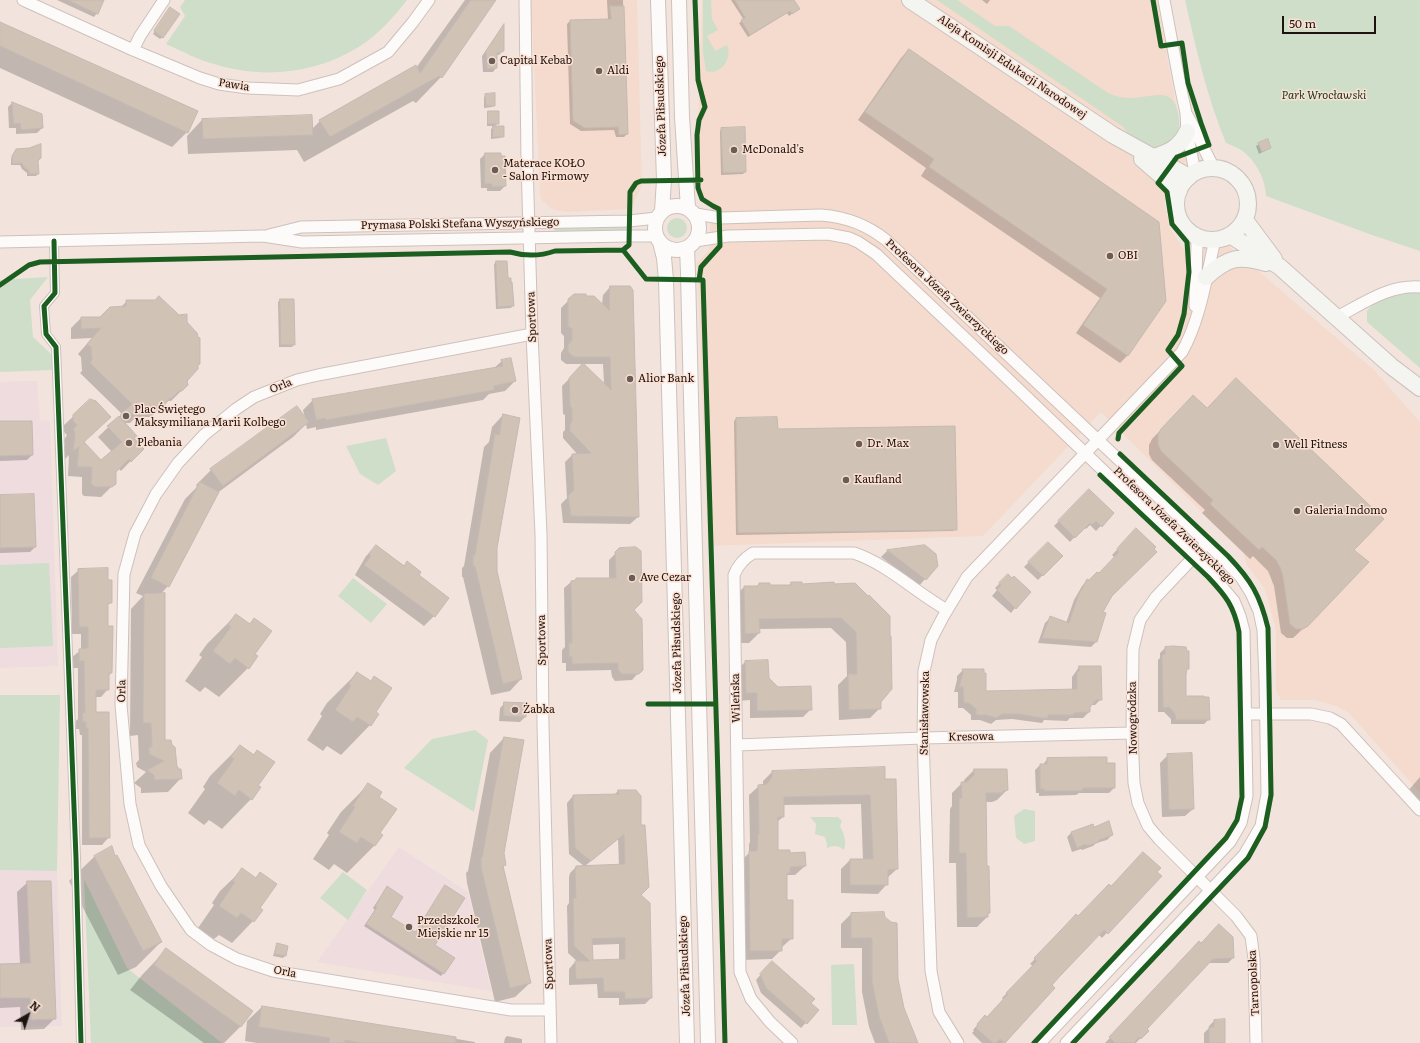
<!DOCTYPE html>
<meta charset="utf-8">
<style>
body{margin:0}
#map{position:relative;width:1420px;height:1043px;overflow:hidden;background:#f2e4dc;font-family:Literata,serif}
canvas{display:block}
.north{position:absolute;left:8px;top:995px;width:40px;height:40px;-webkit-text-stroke:3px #fbe0d3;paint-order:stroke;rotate:39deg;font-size:11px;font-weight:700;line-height:16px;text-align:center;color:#1d140f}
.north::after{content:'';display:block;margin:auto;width:14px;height:18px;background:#1d140f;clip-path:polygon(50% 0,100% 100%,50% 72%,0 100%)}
.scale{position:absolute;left:1282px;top:16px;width:94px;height:18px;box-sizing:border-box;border:2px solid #1d140f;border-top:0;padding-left:5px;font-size:12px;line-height:14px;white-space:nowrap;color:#1d140f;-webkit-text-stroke:3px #fbe0d3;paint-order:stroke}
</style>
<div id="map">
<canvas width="1420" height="1043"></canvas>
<div class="north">N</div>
<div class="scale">50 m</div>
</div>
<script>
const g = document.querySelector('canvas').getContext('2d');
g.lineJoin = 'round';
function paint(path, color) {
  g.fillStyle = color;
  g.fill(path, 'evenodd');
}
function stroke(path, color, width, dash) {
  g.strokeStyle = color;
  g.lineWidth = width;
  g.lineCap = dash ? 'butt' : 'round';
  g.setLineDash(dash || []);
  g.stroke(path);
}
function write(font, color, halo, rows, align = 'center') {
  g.font = font + ' Literata,serif';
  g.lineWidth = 3;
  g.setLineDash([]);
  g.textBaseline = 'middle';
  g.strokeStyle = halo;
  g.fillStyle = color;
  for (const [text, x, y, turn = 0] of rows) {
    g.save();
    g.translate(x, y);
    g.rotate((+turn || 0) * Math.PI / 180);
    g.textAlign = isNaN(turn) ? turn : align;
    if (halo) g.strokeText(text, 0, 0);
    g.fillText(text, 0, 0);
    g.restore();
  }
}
const built = new Path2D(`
 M531,0H637L642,186L631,209L568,212L559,211L550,208L541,199L540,192Z
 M702,0H1157L1186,161L1164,202L1170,228L1183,248L1229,246L1374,370L1420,422V793L1349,713L1336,706L1315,700H1281L1276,691V630L1265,589L1247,565L1243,553L1101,412L983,536L708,546L697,263L709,250L711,208L700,200L696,190Z`);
const education = new Path2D(`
 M30,381H37L40,420L50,421L58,666L0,668V382Z
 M399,847L468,892L491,991L317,962Z
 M0,870L57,871L62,1026L0,1027Z`);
const green = new Path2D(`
 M185,0H407C393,18 377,36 357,48C314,74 262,79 214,64C198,60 182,51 166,44L185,16L180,7Z
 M703,0H711L712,19L718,30L707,36L715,51L727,45C733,58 721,76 706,71L703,52Z
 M937,0H957L995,26H1009L1108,93C1115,96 1122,98 1129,98C1148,99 1173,84 1178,113C1181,127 1179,130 1172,142C1167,144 1162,147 1157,148C1143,151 1130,135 1122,126Z
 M1185,0H1420V251L1372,235L1266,196C1266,180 1255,159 1241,150C1236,147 1231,145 1226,143C1207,97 1196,49 1185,0Z
 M667 228a10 10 0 1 1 20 0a10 10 0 1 1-20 0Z
 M626,226V231L554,232L555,227Z
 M48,277L30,300L33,337L52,355V370L0,372V280Z
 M1412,292L1420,293V368L1367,322V311C1376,298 1397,294 1412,292Z
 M386,438L396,471L378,485L360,474L346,446Z
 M49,563L53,646L0,648V565Z
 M353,578L387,604L371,623L338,596Z
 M0,695H60L57,871L0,870Z
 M475,730L488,740L474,812L404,768L432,739Z
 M1024,809L1035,811V841L1024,844L1016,838L1014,816Z
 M810,817H838L842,821L840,826C844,834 847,841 844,850C838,845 834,845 827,848V844L825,837L815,834L816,824Z
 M343,872L367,890L348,920L320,898Z
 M84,879L127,968L222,1043H91Z
 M854,964L857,1025H832L831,965Z`);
const shadow = new Path2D(`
 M57,0H103L97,13L94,17Z
 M465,0H495L441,77L416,103L413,101L304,162L297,150L188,154L187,136L202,120L312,129L320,121L416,68Z
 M607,0H623L627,134L624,137H616L614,130L581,131L570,124L567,24L570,21L608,20Z
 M731,0H793L796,11L789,16L787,13L748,37L739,23L744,20Z
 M982,0H990L987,4Z
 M170,8L163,37L160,39L153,34Z
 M0,23L196,111L186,134V133L172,147L0,68Z
 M503,26V51L499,55H496V68L493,72H483L482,56Z
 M909,50L1158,222L1128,355L1120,363L1076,333L1100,298L921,176L926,168L858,120L901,58Z
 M486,95L494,105L492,107L484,108V97Z
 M12,103L42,128L37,133L16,134V128H9L8,107Z
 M489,112L498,123L494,127L503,136L500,138L491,139V129L495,126H487V114Z
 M722,129L745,172L743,174L721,175L720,131Z
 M1259,144L1270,148L1259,154L1256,146Z
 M17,150L37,161L38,174L36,176H27V173L22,169L20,165H11V159Z
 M485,154L505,186L500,191H487V188H481L480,159Z
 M497,262L507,279L513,305L511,308L496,309L494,264Z
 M610,287L632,290L638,517L630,524L563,523L561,504L567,498L565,462L572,455H578L563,438V432L565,430V415L563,414L562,386L584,364L604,384L603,364H566L561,360V353L564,348V336L561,333V308L574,295L585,297L602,305L603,295Z
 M280,300L294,344L292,347H279L278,302Z
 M127,301L186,322L197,366L181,391L171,401H168L151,417H136L130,423H124L132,438L142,449L121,471L119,469L115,472V483L101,497L84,496L82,494V477L68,476L69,455L64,460L65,445L64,440L67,435L63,431V426L90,401L110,417L83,442L101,462L112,452L98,437L122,414L80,373L82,371L81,357L78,354L92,338L71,339V328L81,318H100L120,308Z
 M502,361L515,381L505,391L489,394L483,400L316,430V427L307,429L306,424L293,437L216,494L168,586L160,595L164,741L171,746L176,768L181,778L168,792L141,793V788L134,783L146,772L137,767L136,763L139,760L138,735L130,736L131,609L143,596L136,593L185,499L197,487L196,485L211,470L305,418L303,410L313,400L494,368Z
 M1184,406L1353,550L1307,625L1293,638H1287L1281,633L1274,586L1268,571L1253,556L1250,559L1202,513L1205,510L1152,460L1149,454V445L1152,439Z
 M503,415L496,548V571L521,679L510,691L491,695L463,577H462V568L464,566L484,447L489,442L492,427Z
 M736,419L777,430L956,529L953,531L736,535L734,421Z
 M0,422L32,455L27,460L0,461Z
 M1089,490L1113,513L1096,531L1090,525L1086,529L1084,527L1070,542L1054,526Z
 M0,496L35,547L30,552L0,553Z
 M1131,535L1155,552L1112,596L1102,612L1096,642L1091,647L1038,643L1045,623L1050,618L1066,623L1074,600L1082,586L1087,581L1089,582L1099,574L1115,558L1112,555Z
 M1048,543L1061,556L1038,580L1024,567Z
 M377,546L417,575L434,616L424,626L355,575L366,556Z
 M925,546L937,565L919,586L881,557L887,551Z
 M620,549L633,610L642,669L632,680L615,681L612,677L611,670L566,671V663H562V650L565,647L564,588L571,582L574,581L576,579H609V560Z
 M79,570L107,581L111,602L107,606V627L111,673L108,676V689L101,697H95V713L109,837L102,845H82V735H80L79,729H76V721L78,719V668H73L72,657L81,650V634H72L71,577Z
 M1008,575L1012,579L1015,608L1011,613L992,596L997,590L995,588Z
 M791,583L801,585L833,584L891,688L880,702V708L870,718L839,720L838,685L847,676L846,642L831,628L759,629V633L749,643H735L734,597L744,587H756L759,584L769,586H789Z
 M236,615L249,625L255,619L254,654L248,668L219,697L205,687L200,692L185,681L202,657L199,655L207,644Z
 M1165,648L1186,652L1188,668L1186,671L1185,697L1209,719L1204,724H1171V719L1164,712H1158V660L1160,658V653Z
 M745,662L768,679L778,688L811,709L803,717L750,718V700L738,701V669Z
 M1079,667L1101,699L1095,705H1090L1089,712L1083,718H1070L1067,721L1044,720L1042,723L1012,719L996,720L991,724L980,720H971V715L963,708H958V692H954L957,680V676L963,670L985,692L1072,690V677Z
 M357,673L375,713L370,725L341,755L327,746L323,751L307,740L322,716L320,714L327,703Z
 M505,703L526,704L525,717L520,722L499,721L500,708Z
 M504,738L503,853L505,865L503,867L530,983L515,997L495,1002L467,883L466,873L468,871L490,753Z
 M240,746L253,755L257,751L251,799L222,829L209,820L204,825L188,813L205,789L203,787L210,776Z
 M1168,755L1193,809L1185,816L1162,817L1160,763Z
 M1047,759L1106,764L1114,788L1109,793H1079L1076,795L1039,796V793H1036L1035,770L1040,765H1043Z
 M884,768V780L897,869L887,878V884L878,894L841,893V869L850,860H863L861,804L783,805V817L777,822V851L789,854L805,866L795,875H787L786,901L792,938L781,948V950L772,959L742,960L740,862L749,853V844L750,842L749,795L759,786L763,785V781L772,772Z
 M974,770L1007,790L997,800L992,802H985L986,867L989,912L987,914V917L977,927H957L956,863H949L950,809L952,806V793L962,783H964V780Z
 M1420,777V803L1407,792Z
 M368,785L377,797L379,834L381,835L374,846L347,873L334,864L329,870L313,859L329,835L327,833L341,812Z
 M618,791L640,895L651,998L645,1004L619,1005V998H598L597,984L569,985V969L575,962H578L568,953L567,906L569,903V877L570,873L576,867L584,866L569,854L567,803L573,796L614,795ZM618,839L619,866H585ZM619,944V961H592L591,945Z
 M1093,828L1112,835L1107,840L1096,843L1093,846L1082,850L1081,849L1072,852L1067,837L1072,832Z
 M112,847L115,858L161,942L136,967L118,975L69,881L94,857Z
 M242,870L255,878L260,873L258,908L253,921L232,943L219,935L214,939L198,928L214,905L212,903L220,891Z
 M1156,872L1160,876L1102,938L1098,934L1050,985L1054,988L1003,1043H982L972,1033L974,1031L973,1030L985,1016L987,1018L1004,1000L1002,998L1033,966L1030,964L1076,916L1078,918L1111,887Z
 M28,882L54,1019L44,1029L21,1030L20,1007L0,1008V965H20L17,892Z
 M385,890L389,917L454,958L441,976L364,926L375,910L373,908Z
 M883,913L903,1008L917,1043H875L869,1027L862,992V948H841V924L851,914Z
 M278,944L287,946L285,956L283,958L273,956L276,946Z
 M1201,944L1233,958L1228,963H1207L1146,1029L1147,1031L1136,1043H1105Z
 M166,950L252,1011L240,1027L224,1043H204L130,990L142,975Z
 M767,967L818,1010L801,1028L761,993L756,980Z
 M262,1007L475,1042V1043H257L245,1041L247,1021Z
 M1224,1020V1043H1204V1033L1209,1028V1026L1214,1021Z
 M507,1036L522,1039V1043H504L505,1038Z`);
const building = new Path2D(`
 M68,0H104L98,14Z
 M471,0H496L442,78L439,76L330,137L319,120L416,65L420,73Z
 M735,0H794L800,9L792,14L790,11L750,35L741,20L745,18Z
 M610,6H624L628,134L619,135L618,127L585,128L573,121L570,20L611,19Z
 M170,7L180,14L163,38L154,31Z
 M0,22L198,111L188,133L0,46Z
 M504,24V51L497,53V68L487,69L486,53H485Z
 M909,49L1159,222L1166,301L1128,356L1083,325L1107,289L929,167L934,159L865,112Z
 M495,93V106H486L485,94Z
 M12,102L42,114L43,128L21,130L20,123L14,124Z
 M488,111H499V124H488Z
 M312,115L313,135L203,139L202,119Z
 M493,126H504V137H493Z
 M745,127L746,172L723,173L721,128Z
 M1268,139L1271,148L1262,152L1258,143Z
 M41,144V158L38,161L39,174H29V171L24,167L22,163L12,164V156L16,149L29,148Z
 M485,153H501V156H505L506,186L492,187V184H485Z
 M496,261H507L508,278H511V282H512L514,306L498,307Z
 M610,286H630L633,290L639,517L571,516L568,496L574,490L572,454L591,453L570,431V424L572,421V408L570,406L569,378L583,363L611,390L610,357H574L568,352V345L572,340V329L568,326V299L574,294H586V296H594L609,310Z
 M159,296L179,315L187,314V322L197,333L198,337L200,338V364L198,365V369L187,381L188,385L182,391H179L171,399L170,398L163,407H145L141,413L120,415L132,404L90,363L92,360L91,347L87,344L101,328L81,329V317H100L110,307L126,306V300H155Z
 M280,299H294L295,345H281Z
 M511,358L516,381L494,386V390L326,420L325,418L316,420L312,399L503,366L501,360Z
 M1236,378L1384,519L1354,550L1369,562L1308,626L1303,629H1296L1290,624L1283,577L1281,569L1276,560L1262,547L1259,550L1210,504L1213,500L1161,451L1158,444V435L1161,429L1193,395L1207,408Z
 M90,399L96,401L111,417L84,442L101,460L122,442L107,426L119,416L137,436L134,438L144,449L131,462L129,459L116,472V484L112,487H95L91,484L92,467H77L79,447L73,451L75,434L73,429L77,425L73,421V415Z
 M297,406L309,422L223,486L210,469Z
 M503,414L520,418L497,548V571L522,679L503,684L475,566H473V555H475L495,434L499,435Z
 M777,417L778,429L955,426L957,530L738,533L736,418Z
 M0,421H32L33,455L0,456Z
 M200,482L219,492L169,587L151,578Z
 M1089,489L1114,513L1102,527L1096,521L1092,525L1090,523L1075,538L1058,521Z
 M34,494L36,547L0,548V495Z
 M1136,528L1156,547L1154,549L1157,552L1112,596L1103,612L1106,613L1097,642L1042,638L1050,616L1069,623L1079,594L1087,579L1089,580L1097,572L1099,573L1119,552L1117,549Z
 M1048,542L1063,556L1043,576L1028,562Z
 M376,545L404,566L407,561L421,572L419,575L449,598L435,617L364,565L371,556L369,554Z
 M925,545L936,554L938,566L926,580L887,550Z
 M636,547L641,551L642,602L634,610L642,619L643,670L639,674H622L618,670V663L572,664V657H569V643H572L571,581L576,580V578H616L615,552L619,548Z
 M108,568V580H112V603H108V626H113L112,673H109V690H96V712H109L110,838H89L88,728H86V722H83L82,713H85L84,661H79V649L88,648V627H79L78,569Z
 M1008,574L1012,578L1014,576L1031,592L1016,609L997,590L1001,585L999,583Z
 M791,582H802V584L834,582V584L855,583L868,596L869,595L890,616V636H891L892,689L881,702V709L849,710L848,674H857L856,632L841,618L759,619L760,633L745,634L744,586H758L759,583H770V585H791Z
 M165,593V740H171L172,745L175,747L177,767H178V769H181L182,779L154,780V775L147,770L164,761L149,754V748L152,746L151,723H143L144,594Z
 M236,614L250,624L254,618L272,631L255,654L258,656L249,669L235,658L230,664L213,651L231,627L228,625Z
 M1173,646L1186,647L1187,651H1189V669H1187L1186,674V696H1204V697H1209L1210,720H1176L1175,714L1169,707L1163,708L1162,655L1165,654V647Z
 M768,660L769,678L778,687L811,686L812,710L757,711V693H746L745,661Z
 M1079,666H1101L1102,700H1096L1090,707V712L1074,713V715H1048V718H1042L1018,714H1002L997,718L986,715H976V709L969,703H964L963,687H959L963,673L962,669H984V673H986V691L1077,689V671H1079Z
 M357,672L371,681L374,676L392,688L376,712L379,714L371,726L357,717L353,722L335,710L351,686L349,684Z
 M504,702L527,703L526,717L504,716Z
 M504,737L524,740L504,853L506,865L503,866L531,983L510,988L481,867V858L482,857Z
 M240,745L254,755L257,750L275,762L258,786L261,787L252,800L239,790L235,796L217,783L234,759L231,757Z
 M1192,753L1194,809L1169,810L1167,754Z
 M1092,757H1107V763H1115V788H1083L1082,791H1044V789H1040V764H1047V758Z
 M885,767V779H896L898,869L888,870V885H850V859H873L870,795L784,797V817H778V850H790V853L805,852L806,866L790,867V873H787V900H793V939H782V951H750L749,851H757L758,834H759L758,785L767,784L772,777V771Z
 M974,769H1007L1008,790L1003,791V793H986L987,866H989L990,913H988V917L967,918L966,853H959V798H962L961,782H967L974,775Z
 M368,783L382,792L379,797L397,809L380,833L383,835L375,846L361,837L357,843L339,832L355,807L353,806Z
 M618,790H636L641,796V825H645L649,887L641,895L650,903L652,998L625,999V992H604L603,978L576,979L575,961H590L574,946L573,898H576L575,870L576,866L625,864L624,834L591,861L575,848L573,795L618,794ZM625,938V959L593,960L592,939Z
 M1109,821L1113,835L1099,840V842L1087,846L1086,844L1077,848L1071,832L1093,824L1094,827Z
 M112,846L115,856L117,855L162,942L143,951L94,856Z
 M1143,852L1161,868L1157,872L1162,876L1108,934L1104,930L1062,974L1052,985L1055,988L1005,1043L1000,1039L996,1043H993L976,1028L978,1026L977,1024L985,1015L987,1017L1008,994L1006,993L1037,961L1034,958L1062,929L1076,914L1078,916L1109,884L1111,886Z
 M242,868L256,878L260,872L277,884L260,908L263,910L254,922L241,913L237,918L219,906L235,882L233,881Z
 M27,881H51L56,1019L31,1020L30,998H0V964L30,963Z
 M445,885L465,898L435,945L455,958L444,974L366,924L377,907L375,906L387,886L403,897L391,917L415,932Z
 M884,912L885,917L891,922L897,923L898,979L904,1008L918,1043H889L879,1016L872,981V938H851V913Z
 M1219,924L1233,937L1234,958L1213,959L1147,1029L1149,1031L1141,1039L1139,1037L1134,1043H1115L1109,1037L1199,941L1201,943Z
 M277,943L288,946L286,956L275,954Z
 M166,948L253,1011L241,1027L154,965Z
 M772,961L815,999L811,1003L819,1010L807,1024L766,988L760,974Z
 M262,1006L456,1037V1043H362L345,1040V1043H329L330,1038L259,1027Z
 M1225,1019V1043H1209V1027H1214V1020Z`);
const pedestrian = new Path2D(`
 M54,241L55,293L44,306L46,334L56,347L76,858L81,1043`);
const minor = new Path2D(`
 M23,0L133,50L200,78L219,84L248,88L298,90L339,79L388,52L413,22L429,0
 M525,0L527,162L532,334L541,534L543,725L551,1043
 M1164,0L1180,85L1186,113L1187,132L1195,172
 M133,50L140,36L164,0
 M1187,115C1197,132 1204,150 1214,168
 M696,214L720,218L821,215C846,217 866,224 886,240L1207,543L1241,577L1251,593L1259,611L1263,630L1265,680L1267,794L1261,826L1244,855L1066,1043
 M269,235L301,227L629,221L657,218
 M695,241L728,236L828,234L849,238L858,242L876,254L986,358L1211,574L1234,601L1240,616L1244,631L1247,796L1241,823L1230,842L1040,1043
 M0,242L263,236L302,242L629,236H657
 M1195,306L1197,245L1196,235
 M1337,317C1364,303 1388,285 1420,287
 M532,334L318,375L297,380L254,397L236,409L204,435L178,463L156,494L135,534L124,574L121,705L130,804L139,845L161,886L191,930L211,945L237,959L273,971L511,1010H550
 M1207,543L1156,597L1140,620L1133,649L1132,733L1134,783L1138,803L1148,826L1159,839L1236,916L1251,936L1254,959L1256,1043
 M1246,714H1311L1330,718L1341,724L1420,810
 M737,745L923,738L1132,733
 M792,1043L770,1022L751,999L740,972L734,575C738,565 743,559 753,553H854C889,565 915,592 947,610
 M958,1043L939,1012L931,971L923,738L924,671L931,640L943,617L967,577L1182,352C1200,320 1206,279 1214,244L1216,239`);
const tertiary = new Path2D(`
 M658,0L664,180L662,211
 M679,0L682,117L688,208
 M655 228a22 22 0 1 1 44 0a22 22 0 1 1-44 0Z
 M660,242L664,258L666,280L687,1043
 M687,248L688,273L691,398L708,1043`);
const secondary = new Path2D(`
 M910,0L1113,135L1189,177
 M1154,157C1170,152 1180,147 1187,132
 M1142,159L1179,191
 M1176 204a36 36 0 1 1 72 0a36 36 0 1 1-72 0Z
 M1245,220L1274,259
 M1230,235L1280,267L1391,366L1420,388
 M1206,277C1228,257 1239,255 1266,263`);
const cycleway = new Path2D(`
 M695,0L698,80L705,107L699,120L697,135L698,188L702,199L713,206L719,209L720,246L701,267L699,280
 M54,241L55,293L44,306L46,334L56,347L76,858L81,1043
 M623,250L646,279L703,280L717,743L725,1043
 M0,285L29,265L40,262L510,252C524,256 541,256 555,251L623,250L629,245L630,192L636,183L641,181L701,180
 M1118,439L1119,433L1182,366L1168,350L1178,335L1184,314L1189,272L1187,242L1172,224L1167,192L1158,183L1177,157L1209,145L1201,123L1188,83L1182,43L1161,46L1153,0
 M648,704H715
 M1034,1043L1226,838L1237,820L1242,797L1239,632C1234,606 1226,596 1208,577L1100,475
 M1073,1043L1248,858L1265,827L1271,795L1268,628C1260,595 1251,580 1228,556L1120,454`);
const markers = [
 [492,61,4,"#685d57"],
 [599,71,4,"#685d57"],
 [734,150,4,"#685d57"],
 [495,170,4,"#685d57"],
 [1110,256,4,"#685d57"],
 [630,379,4,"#685d57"],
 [126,416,4,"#685d57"],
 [129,443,4,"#685d57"],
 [859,444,4,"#685d57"],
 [1276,445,4,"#685d57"],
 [846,480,4,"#685d57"],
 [1297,511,4,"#685d57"],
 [632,578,4,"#685d57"],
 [515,710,4,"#685d57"],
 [409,927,4,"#685d57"]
];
const poiNames = [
 ["Capital Kebab",500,61],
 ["Aldi",607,71],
 ["McDonald's",742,150],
 ["Materace KOŁO",503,164],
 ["- Salon Firmowy",503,177],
 ["OBI",1118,256],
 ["Alior Bank",638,379],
 ["Plac Świętego",134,410],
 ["Maksymiliana Marii Kolbego",134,423],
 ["Plebania",137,443],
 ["Dr. Max",867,444],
 ["Well Fitness",1284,445],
 ["Kaufland",854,480],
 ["Galeria Indomo",1305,511],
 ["Ave Cezar",640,578],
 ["Żabka",523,710],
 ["Przedszkole",417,921],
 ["Miejskie nr 15",417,934]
];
const streetNames = [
 ["Aleja Komisji Edukacji Narodowej",1012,67,34],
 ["Pawia",234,85,9],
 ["Józefa Piłsudskiego",661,106,-92],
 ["Prymasa Polski Stefana Wyszyńskiego",460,224,-1],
 ["Profesora Józefa Zwierzyckiego",947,297,43],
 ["Sportowa",532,317,-92],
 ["Orla",281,386,-22],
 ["Profesora Józefa Zwierzyckiego",1174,526,44],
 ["Sportowa",542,640,-91],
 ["Józefa Piłsudskiego",677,643,-91],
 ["Orla",122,691,-89],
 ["Wileńska",736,698,-91],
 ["Stanisławowska",925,713,-89],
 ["Nowogródzka",1133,718,-91],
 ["Kresowa",971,737,-1],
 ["Sportowa",549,964,-92],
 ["Józefa Piłsudskiego",685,966,-92],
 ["Orla",285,972,11],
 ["Tarnopolska",1254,983,-93]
];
const parkNames = [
 ["Park Wrocławski",1324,96]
];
paint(built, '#f4dbce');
paint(education, '#efdcde');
paint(green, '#cedec9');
paint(shadow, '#0003');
paint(building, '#d0c2b5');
stroke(building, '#c4bab3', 1);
stroke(pedestrian, '#cdc1bc', 10);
stroke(minor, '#cdc1bc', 13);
stroke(tertiary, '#cdc1bc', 16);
stroke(secondary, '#cdc1bc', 18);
stroke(pedestrian, '#fdfbfa', 8);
stroke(minor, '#fdfbfa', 11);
stroke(tertiary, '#fdfbfa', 14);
stroke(secondary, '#f4f4f1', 16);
stroke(cycleway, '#1b5e20', 5);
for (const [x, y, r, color] of markers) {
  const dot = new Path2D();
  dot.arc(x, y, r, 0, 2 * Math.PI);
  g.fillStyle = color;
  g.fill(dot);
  stroke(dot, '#fbe0d3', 1.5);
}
write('11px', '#1d140f', '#fbe0d3', poiNames, 'left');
write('11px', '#1d140f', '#fbe0d3', streetNames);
write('italic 11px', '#0f381c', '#fbe0d3', parkNames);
</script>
